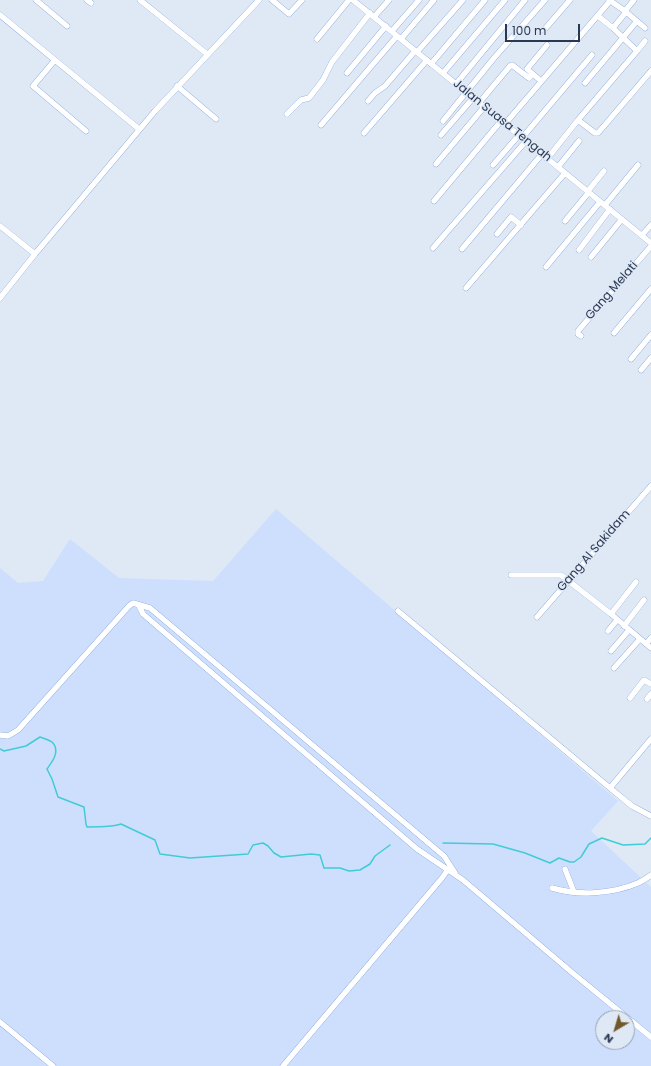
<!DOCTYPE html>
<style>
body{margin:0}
#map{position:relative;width:651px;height:1066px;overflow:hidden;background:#dfe8f5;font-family:Poppins,sans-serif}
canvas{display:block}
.north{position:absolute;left:595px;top:1010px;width:40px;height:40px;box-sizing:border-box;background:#dfe8f5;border:1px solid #96a2b4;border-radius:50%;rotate:218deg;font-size:11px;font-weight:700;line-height:16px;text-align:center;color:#293953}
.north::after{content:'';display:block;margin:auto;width:14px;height:18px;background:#72592a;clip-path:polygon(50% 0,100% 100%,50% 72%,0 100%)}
.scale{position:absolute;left:505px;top:24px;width:75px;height:18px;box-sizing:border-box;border:2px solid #293953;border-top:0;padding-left:5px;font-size:12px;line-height:14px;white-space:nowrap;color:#293953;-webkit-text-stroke:3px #dfe8f5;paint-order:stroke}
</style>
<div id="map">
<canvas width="651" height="1066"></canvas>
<div class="north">N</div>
<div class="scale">100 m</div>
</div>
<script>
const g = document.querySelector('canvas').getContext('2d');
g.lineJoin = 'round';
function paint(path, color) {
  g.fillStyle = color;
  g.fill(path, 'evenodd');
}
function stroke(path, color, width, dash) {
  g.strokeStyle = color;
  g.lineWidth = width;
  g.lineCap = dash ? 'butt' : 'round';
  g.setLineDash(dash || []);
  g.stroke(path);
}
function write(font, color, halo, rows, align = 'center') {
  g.font = font + ' Poppins,sans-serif';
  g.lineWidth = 3;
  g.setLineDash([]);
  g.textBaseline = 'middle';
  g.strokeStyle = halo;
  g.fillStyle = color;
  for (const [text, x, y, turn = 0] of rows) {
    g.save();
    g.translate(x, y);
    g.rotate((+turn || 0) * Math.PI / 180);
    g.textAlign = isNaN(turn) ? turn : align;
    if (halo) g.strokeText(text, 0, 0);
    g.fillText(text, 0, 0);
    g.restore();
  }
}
const built = new Path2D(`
 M276,509L618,801L591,831L651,887V1066H0V568L18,583L43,581L70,539L119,578L213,581ZM603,1018H627V1042H603Z`);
const stream = new Path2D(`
 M0,749L4,751L26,746L40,737C43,738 49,740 52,742C61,751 52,762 47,769L52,779L58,797L84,807L86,824L87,827C100,826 108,828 121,824L155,840L160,854L190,858L248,854L253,845L263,843L268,846L274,853L281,857L311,854L320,855L324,868H340L349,871L360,870L370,864L375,856L390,845
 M443,843L493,844L525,853L550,863L559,858L570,862H574L581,857L589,844L602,838L623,845L645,844L651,838`);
const minor = new Path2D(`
 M36,0L67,26
 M87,0L91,3
 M140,0L207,54
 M272,0L289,14L302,0
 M353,0L651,243
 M609,0L625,11L645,28
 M625,11L634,0
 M0,15L139,129
 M598,16L613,28L637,51L645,41
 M374,17L389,0
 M613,28L626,12
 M544,30L570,0
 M392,31L419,0
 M317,39L349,0
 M401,39L434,0
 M417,52L463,0
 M55,60L33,86L86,131
 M431,64L485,0
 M347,73L386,26
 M443,73L505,0
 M541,81L527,69L547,45
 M585,83L637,21
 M456,84L525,0
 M177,86L216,119
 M368,101L375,93L385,86L415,51
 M479,103L510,66L512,65L529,78L532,74
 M287,114L301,100L309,98L323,80L332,62L370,13
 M578,120L595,133H598L651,71
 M443,121L494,58L545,0
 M505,124L610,1
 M321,125L397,36
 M364,133L427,60
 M441,135L473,98
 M522,138L592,55
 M547,159L578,120L637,51
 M436,164L484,107
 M493,165L519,135
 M558,167L579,141
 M588,191L604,171
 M434,201L501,121
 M605,205L638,165
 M565,221L589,192
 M0,226L35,254
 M497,234L511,217L521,225
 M642,235L651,225
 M433,248L526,141
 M462,249L542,154
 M579,250L610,209
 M591,257L622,219
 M546,267L600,202
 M466,288L565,173
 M0,298L35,254L155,111L259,0
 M614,333L651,289
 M581,336L578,334V331L651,246
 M631,359L651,335
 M641,370L651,358
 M511,575H561L611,614L651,648
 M139,606L143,614L417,849L463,880L575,975L651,1037
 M398,611L610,788L632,806L651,816
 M611,614L636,582
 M537,617L651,486
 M624,626L644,600
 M608,631L617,620
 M646,644L651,638
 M611,651L629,630
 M614,668L640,639
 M630,698L644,680L651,684
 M647,699L651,694
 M0,735L8,736L18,730L129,606L133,603L150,608L444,856L455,873
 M610,788L651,739
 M565,869L574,892
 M552,888C579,896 612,894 638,883C642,881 647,878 651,875
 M0,1022L53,1066
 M283,1066L442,878L449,868`);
const streetNames = [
 ["Jalan Suasa Tengah",502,121,39],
 ["Gang Melati",612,291,-49],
 ["Gang Al Sakidam",594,551,-49]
];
paint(built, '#cddffd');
stroke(stream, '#41ccd5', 1.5);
stroke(minor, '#7196d5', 6);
stroke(minor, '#fff', 5.5);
write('12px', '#293953', '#dfe8f5', streetNames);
</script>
